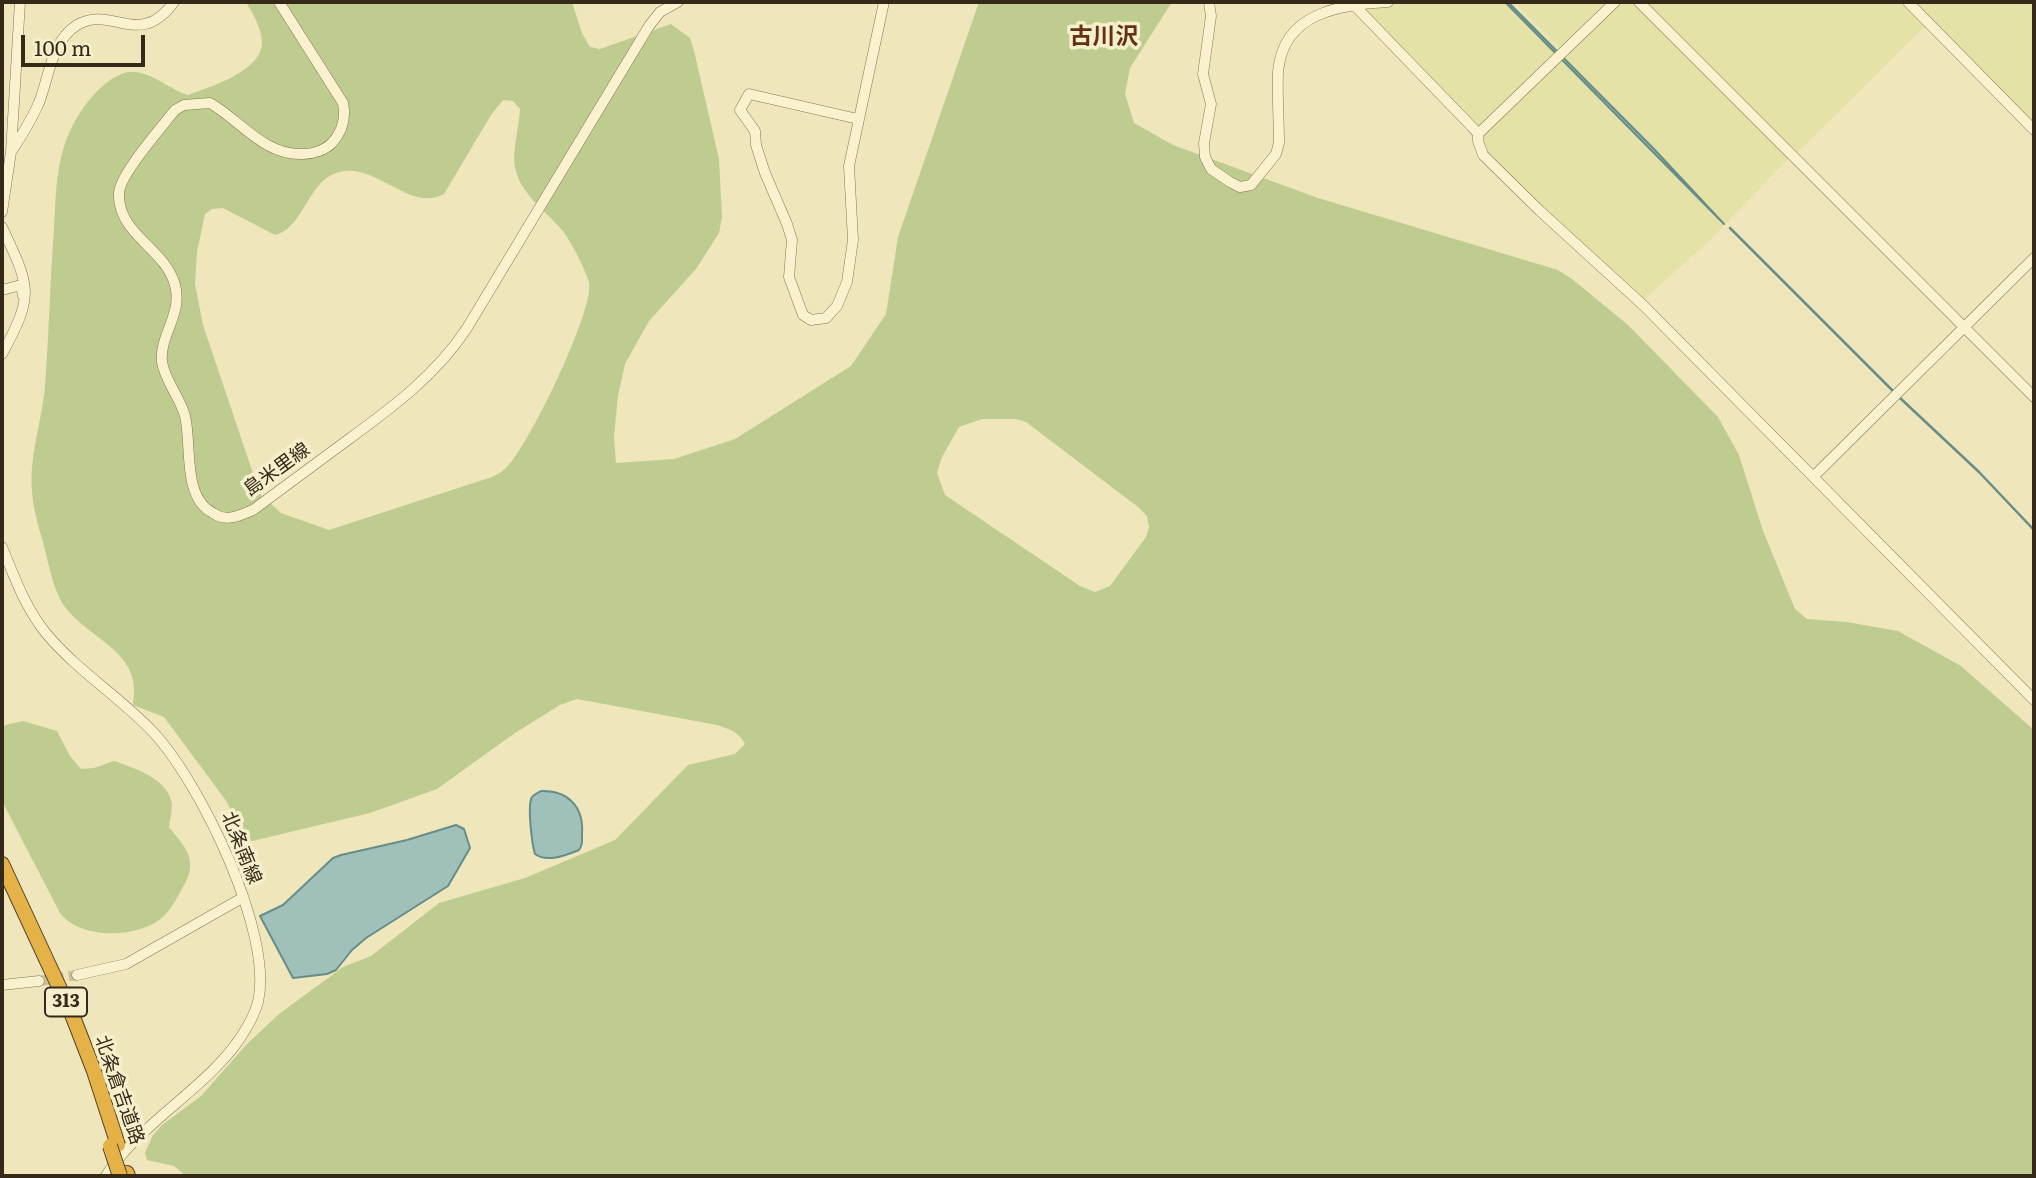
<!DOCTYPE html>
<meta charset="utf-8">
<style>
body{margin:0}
#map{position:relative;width:2036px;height:1178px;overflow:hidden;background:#efe6bb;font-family:Literata,serif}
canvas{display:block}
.frame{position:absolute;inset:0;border:4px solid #352a1a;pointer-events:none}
.scale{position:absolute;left:21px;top:35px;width:124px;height:32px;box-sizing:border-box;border:4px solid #352a1a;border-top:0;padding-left:9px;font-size:21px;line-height:24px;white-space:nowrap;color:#352a1a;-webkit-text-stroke:5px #f6efcb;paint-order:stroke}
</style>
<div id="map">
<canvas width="2036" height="1178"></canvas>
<div class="frame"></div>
<div class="scale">100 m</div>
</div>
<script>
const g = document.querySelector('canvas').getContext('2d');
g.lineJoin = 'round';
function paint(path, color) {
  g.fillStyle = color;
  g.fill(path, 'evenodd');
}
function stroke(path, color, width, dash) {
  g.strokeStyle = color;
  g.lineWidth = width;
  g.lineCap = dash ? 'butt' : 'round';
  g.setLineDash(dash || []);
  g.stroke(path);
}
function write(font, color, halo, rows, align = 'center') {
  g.font = font + ' Literata,"Noto Sans JP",serif';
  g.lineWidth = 7;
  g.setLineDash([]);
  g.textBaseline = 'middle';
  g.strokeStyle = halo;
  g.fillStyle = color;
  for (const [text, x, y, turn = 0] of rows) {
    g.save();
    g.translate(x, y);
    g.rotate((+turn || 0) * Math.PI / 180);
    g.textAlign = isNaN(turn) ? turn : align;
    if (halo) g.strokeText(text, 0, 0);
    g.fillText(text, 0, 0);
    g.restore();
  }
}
const farmland = new Path2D(`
 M1415,2H1511L1561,52L1479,132L1360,7Z
 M1514,2H1612L1562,51Z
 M1617,2H1636L1789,158L1711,239L1644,300L1487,156L1481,134Z
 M1640,2H1906L1926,25L1796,154Z
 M1910,2H2034V127Z`);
const green = new Path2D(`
 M246,2H572L582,33L590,47L600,49L671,24L690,38L694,51L719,159L722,217L719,233L696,269L649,321L625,364L618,396L614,436L616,463L674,459L735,439L851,366L886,314L898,237L979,2H1172L1130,68L1125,94L1134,123L1173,145L1318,198L1558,270L1572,279L1628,325L1718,417L1739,455L1763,531L1795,609L1807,619L1847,622L1898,631L1961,666L2034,730V1176H186L174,1166L147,1160L145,1153L153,1135L162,1125L201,1096L247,1044L279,1014L343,967L371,956L439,903L525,878L615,840L688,765L735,754L745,744C739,732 729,729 717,725L577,699L560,705L515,733L437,789L370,813L248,842C235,830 234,817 227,802L164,717L133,705C143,651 92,642 65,607C54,593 48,561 43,542C38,526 33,507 32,491C29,456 42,421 45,386C49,333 50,280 54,228C56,195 56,159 71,129C81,108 101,81 124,73C145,66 168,89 188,95C209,87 261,72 262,43C262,29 253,14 246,2ZM503,100L513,101L520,109C519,127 512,152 515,167C520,194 545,210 562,230C570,239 586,271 589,282C595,309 527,450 505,469C502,472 496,475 492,477L329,530L281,513L260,494L203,325L195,284L197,252L205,214L212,209L223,208L275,235C306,228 308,173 346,171C380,168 412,212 444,194L491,115ZM982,419H1016L1026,422L1138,507L1147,516L1149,527L1146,537L1110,586L1095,592L1080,586L945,495L937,473L942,457L959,427Z
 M23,721L57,731L70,756L81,769L94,768L114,761C134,768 169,779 172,804C172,811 170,820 169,827C175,835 184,844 188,854C193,867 189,877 182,889C177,898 171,909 164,916C140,939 80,940 60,913L2,801V731L5,725Z`);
const water = new Path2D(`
 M1505,2H1508L1653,148L1724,224Z
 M541,791C569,790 584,808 582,834C582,841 583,844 579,850C566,855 547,863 535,854C532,844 527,805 532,797C534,794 538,793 541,791Z
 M456,825L464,829L470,848L448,886L366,938L352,950L336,970L327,974L293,978L260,916L283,905L333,858L341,855L407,840Z`);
const stream = new Path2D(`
 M1730,228L1894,392
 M1899,397L1979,472L2034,530`);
const minorTunnel = new Path2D(`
 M39,981L77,975`);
const minor = new Path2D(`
 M279,2L343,103C346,118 343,131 332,143C325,150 313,154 303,154C264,156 240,120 210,103L184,105L175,110C162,127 120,174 119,193C117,234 165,248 175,285C183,314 159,336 162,362C165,381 180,397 185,416C192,444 182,498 213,513C219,517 226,519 233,517C240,516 247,512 253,510C285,486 317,463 349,439C393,407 437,374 467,328L649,26L660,12L678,2
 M1209,2L1211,16L1203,74L1211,104L1204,143L1205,157L1211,169L1230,182L1240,187L1251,185L1276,154L1279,143C1279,120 1277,96 1278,72C1283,12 1340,5 1388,2
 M1639,2L2034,397
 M1908,2L2034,130
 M1354,5L1474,129L1478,134V141L1483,155L1540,211L1643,305L2034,700
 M858,119L749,94L740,110L755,131L756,145L765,173L787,224L792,240L789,277L803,315L811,320L826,318L837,306L847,282L853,240L849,166L884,2
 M1478,134L1615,2
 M11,152C21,137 30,122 38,105C49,80 50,42 77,25C112,4 139,50 174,2
 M2,212L11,152L20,2
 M2,227C30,287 35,294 2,354
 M2,290L21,285L23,296
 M1814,476L2034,258
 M2,547C14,576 25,607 45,632C76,670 120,697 153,732C200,782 274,934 258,1002C256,1010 251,1020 247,1027C220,1076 162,1109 125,1151C119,1159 111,1167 106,1176
 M77,975L126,964L242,898
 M2,985L39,981`);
const highway = new Path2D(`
 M2,864L73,1017L94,1071L118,1145
 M127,1173L128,1176`);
const highwayBridge = new Path2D(`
 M110,1146L120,1176`);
const shields = [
 [66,1002,42]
];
const shieldNames = [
 ["313",66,1002]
];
const streetNames = [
 ["島米里線",277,470,-36],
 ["北条南線",241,848,68],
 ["北条倉吉道路",119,1090,71]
];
const quarterNames = [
 ["古川沢",1104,37]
];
paint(farmland, '#e5e2a8');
paint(green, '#becd8f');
paint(water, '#a0c0ba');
stroke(water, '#678d88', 2);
stroke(stream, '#678d88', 2.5);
stroke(minorTunnel, '#cac09b', 10, [10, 5]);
stroke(minor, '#877555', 11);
stroke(highway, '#54422a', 16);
stroke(minor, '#faf2ce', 10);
stroke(highway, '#e4b246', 14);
stroke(highwayBridge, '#54422a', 16, []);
stroke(highwayBridge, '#e4b246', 14);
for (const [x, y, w] of shields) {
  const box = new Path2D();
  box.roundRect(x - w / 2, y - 14.5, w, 29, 5);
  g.fillStyle = '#f6efcb';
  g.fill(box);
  stroke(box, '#352a1a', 2);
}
write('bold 18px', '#352a1a', null, shieldNames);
write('19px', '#352a1a', '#f6efcb', streetNames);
write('bold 23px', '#633118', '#f6efcb', quarterNames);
</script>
